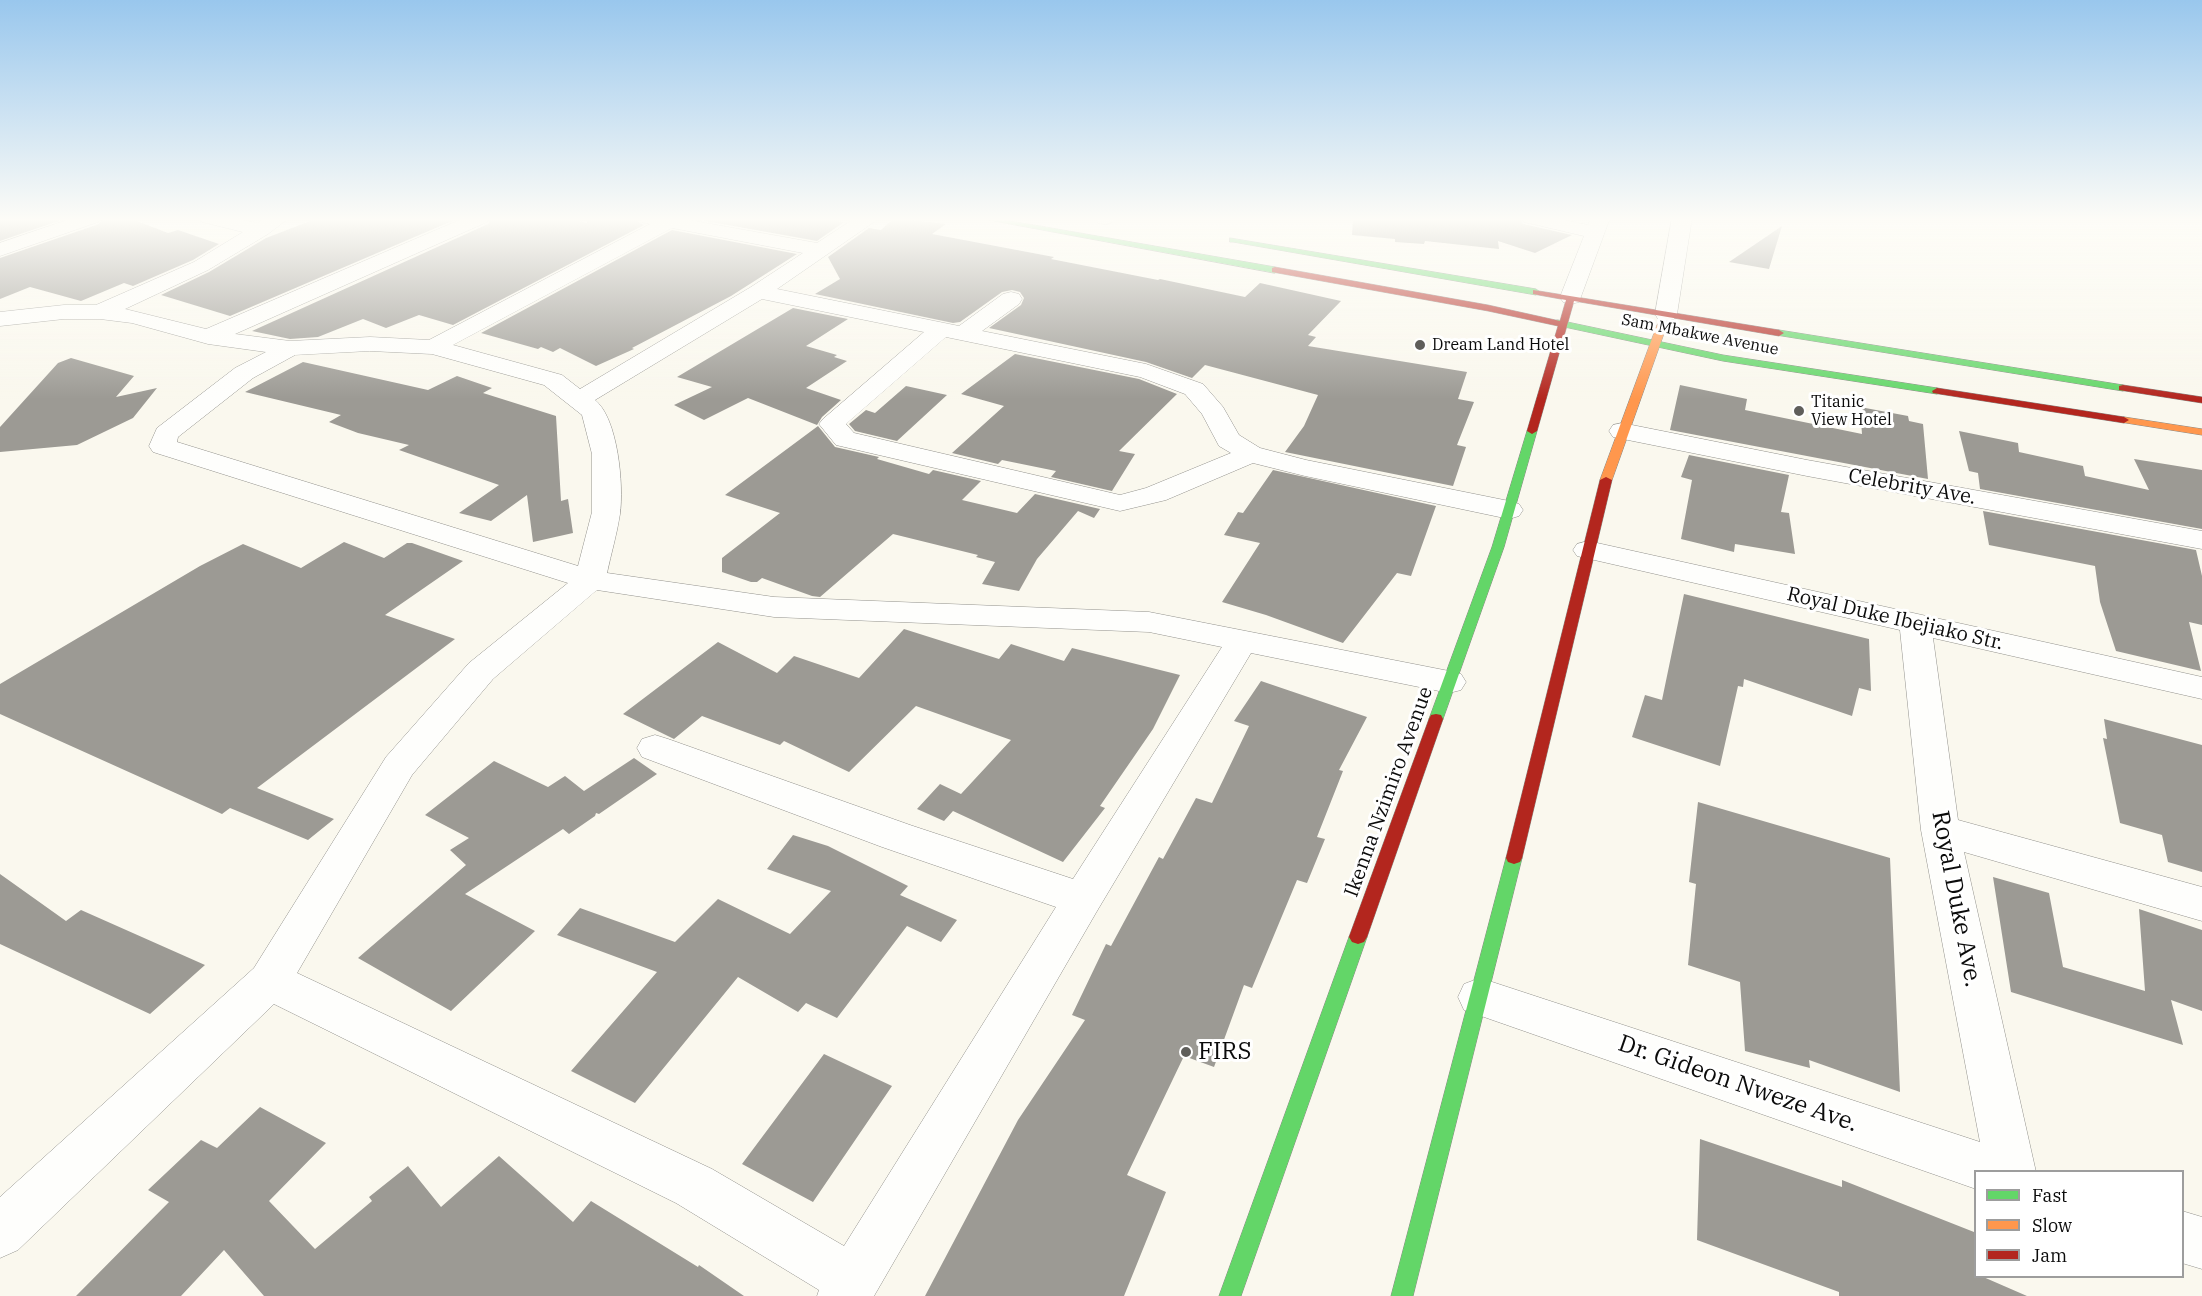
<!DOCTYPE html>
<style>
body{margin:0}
#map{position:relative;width:2202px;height:1296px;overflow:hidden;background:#faf8ee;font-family:"IBM Plex Serif",serif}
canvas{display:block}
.legend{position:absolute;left:1974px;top:1170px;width:210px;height:108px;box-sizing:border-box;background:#fff;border:2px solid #9d9d9d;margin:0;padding:8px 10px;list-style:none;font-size:18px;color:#0b0b0b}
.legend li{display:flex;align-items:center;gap:12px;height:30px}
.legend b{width:30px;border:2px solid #9d9d9d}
</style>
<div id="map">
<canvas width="2202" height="1296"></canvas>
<ul class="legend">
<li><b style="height:8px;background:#63d668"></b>Fast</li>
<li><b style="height:8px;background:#ff974d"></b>Slow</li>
<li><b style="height:8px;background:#b3261e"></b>Jam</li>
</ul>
</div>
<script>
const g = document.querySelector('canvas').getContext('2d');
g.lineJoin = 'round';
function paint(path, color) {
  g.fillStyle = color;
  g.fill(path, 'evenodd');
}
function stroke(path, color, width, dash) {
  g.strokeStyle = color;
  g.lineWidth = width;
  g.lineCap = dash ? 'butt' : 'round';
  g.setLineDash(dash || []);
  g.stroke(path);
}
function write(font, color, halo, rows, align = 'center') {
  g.font = font + ' "IBM Plex Serif",serif';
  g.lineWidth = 6;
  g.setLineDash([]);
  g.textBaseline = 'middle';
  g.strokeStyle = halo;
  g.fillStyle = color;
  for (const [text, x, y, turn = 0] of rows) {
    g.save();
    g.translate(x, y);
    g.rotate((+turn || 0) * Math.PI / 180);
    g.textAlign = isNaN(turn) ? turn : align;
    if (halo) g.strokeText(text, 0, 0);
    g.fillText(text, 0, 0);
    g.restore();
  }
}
const building = new Path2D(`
 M0,218H67L0,241Z
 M103,218H129L168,233L178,230L219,244L193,260L133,286L124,283L81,301L30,287L0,299V258L99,224Z
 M318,218H459L230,316L161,295L209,272L266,238Z
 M492,218H564L587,223L588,218H637L639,223L644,225L453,325L419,315L386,328L363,319L318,337L290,339L252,331L488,224Z
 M689,218H822L844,222L817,241Z
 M894,218L946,224L932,234L1054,257L1051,259L1158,280L1160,279L1245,297L1260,283L1341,301L1308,335L1316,337L1308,346L1467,372L1458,399L1474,402L1457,445L1466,447L1453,486L1285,452L1304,426L1318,395L1205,365L1192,378L1146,362L989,328L1021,305L1024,298L1020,292L1012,290L1002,292L960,322L953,323L815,294L840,279L828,257L869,228L881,230Z
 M1353,218H1519L1523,224L1572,235L1535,253L1498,241L1499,249L1425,241L1424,244L1395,242V239L1352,235Z
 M1782,226L1769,269L1729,262Z
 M672,230L797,254L731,296L632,348L634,349L596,366L560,348L553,352L541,347L538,349L481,333Z
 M793,308L848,319L806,346L837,355L834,357L847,361L806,388L841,400L822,417L817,425L748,398L704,420L674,405L712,387L677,377Z
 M1015,354L1139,379L1177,394L1119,451L1135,454L1112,491L1051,477L1056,471L1002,460L998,464L952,453L1004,406L961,394Z
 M71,358L134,376L116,397L157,388L133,418L77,445L0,452V427L58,363Z
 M303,362L428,390L457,376L492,388L483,393L556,416L561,501L568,499L573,533L533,542L527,495L491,521L459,513L499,485L399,450L409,445L358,433L329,422L341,415L245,392Z
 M1680,385L1747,399L1745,410L1862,434L1860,407L1908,416L1909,421L1923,424L1928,479L1670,430Z
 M906,386L947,395L897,441L855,431L849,424L866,410L875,413Z
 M818,426L835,447L879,457L877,459L929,474L933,470L981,481L962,500L1017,513L1035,494L1100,509L1094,518L1078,511L1037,559L1019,591L982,584L995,562L976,557L978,555L893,534L820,597L812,596L762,578L757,582H751L722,572V558L780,513L725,495Z
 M1959,431L2018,443L2019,452L2083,466L2085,476L2149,490L2134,459L2202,470V529L1980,489L1978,473L1969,471Z
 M1689,455L1789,475L1781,512L1789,513L1795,554L1735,544L1734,552L1681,539L1692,480L1681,477Z
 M1273,470L1436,506L1411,576L1397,573L1343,643L1266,615L1222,602L1260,543L1224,535L1238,512L1243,513Z
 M1983,511L2196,550L2202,576V625L2189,622L2201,671L2116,651L2100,602L2095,566L1989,545Z
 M344,542L384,558L407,543H412L463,561L385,615L455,639L257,788L334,819L308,840L230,808L222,814L0,714V684L200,566L243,544L301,568Z
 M1684,594L1869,639L1871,691L1859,688L1852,716L1744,679L1743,687L1738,686L1720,766L1632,737L1645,695L1662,700Z
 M904,629L999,659L1011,644L1064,661L1072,648L1180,675L1153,729L1100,806L1105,808L1063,862L953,811L944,821L917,809L940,784L961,794L1011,740L916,706L849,772L784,741L780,745L702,716L674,739L623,714L718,642L777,673L794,656L859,678Z
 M1261,681L1367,717L1339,770L1343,771L1317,837L1325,839L1307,883L1297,880L1252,988L1244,985L1214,1067L1184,1056L1127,1175L1166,1192L1124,1296H925L1018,1120L1085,1020L1072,1015L1106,944L1111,946L1159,857L1163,859L1196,798L1212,803L1249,726L1234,721Z
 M2104,719L2202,745V872L2168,862L2162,835L2120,823L2103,738L2107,739Z
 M634,758L657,774L599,814L596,813L595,816L569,834L563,829L465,894L535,931L451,1011L358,958L466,865L450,850L469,838L425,815L494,761L548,787L565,776L584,791Z
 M1698,802L1890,858L1900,1092L1809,1060L1810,1068L1745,1051L1740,982L1688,965L1696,884L1689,882Z
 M793,835L828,846L908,886L900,895L957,920L941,942L907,926L837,1018L806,1003L798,1012L738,977L635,1103L571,1071L657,972L557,935L580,908L675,942L718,899L790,934L831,891L767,869Z
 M0,874L66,921L81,910L205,965L150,1014L0,944Z
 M1993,877L2049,893L2063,967L2145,991L2139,909L2202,930V1011L2171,1000L2183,1045L2011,992Z
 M824,1054L892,1086L813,1202L742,1164Z
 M260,1107L326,1143L269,1201L315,1249L372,1201L369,1197L408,1166L441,1207L499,1156L573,1222L591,1201L698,1267L699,1265L744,1296H264L224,1250L181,1296H76L169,1202L148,1190L201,1140L217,1148Z
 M1700,1139L1842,1187V1180L1974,1232L1976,1276H1981L2027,1296H1839V1292L1697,1240Z`);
const street = new Path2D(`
 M73,218H101L98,222L0,256V243Z
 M199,218H233L257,223L266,218H289L268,234L208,270L125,309L206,329L464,218H490L487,222L235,334L290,341L370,337L429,340L650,224L641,222L639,218H678L817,243L855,218H876L874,222L777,289L959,326L1003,294L1011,292L1019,294L1022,299L1019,304L982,331L1146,364L1203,384L1223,407L1239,435L1260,448L1306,460L1509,501L1519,504L1523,510L1519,516L1509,519L1305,476L1253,463L1166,500L1120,511L836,445L819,424L823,419L924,332L762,299L595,400C618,418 624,486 620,514C617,534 611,554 607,573L774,597L1149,612L1449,671L1461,674L1466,682L1461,690L1449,693L1251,653L1097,911L874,1296H817L819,1290L676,1203L274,1004L18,1250L0,1258V1197L254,968L386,757L469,663L568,583L153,452L149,446L157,428L235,368L266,352L208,344L132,323L100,319H64L0,326V312L64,305H96L194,262L243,232L202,222ZM672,228L803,253L751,287L580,389L562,375L453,345ZM946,337L1140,377L1185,394L1202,414L1219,446L1231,453L1146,488L1120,495L854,433L846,424ZM370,351L432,354L544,385L582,415L592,454V512L578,566L177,442L178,437L253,378L295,355ZM597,590L774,617L1149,632L1222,647L1073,879L910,825L668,739L655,735L642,739L637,748L642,757L882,847L1056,907L844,1246L712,1169L297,973L412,775L493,679Z
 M1096,218H1116C1111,225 1106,225 1098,223Z
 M1521,218H1556L1588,225L1591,218H1610L1579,302L1571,304L1563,302L1560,297L1584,236L1524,222Z
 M1672,218H1692L1677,314L1674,319L1666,321L1658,319L1655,314Z
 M1622,423L1807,460L2202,531V549L1807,476L1613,437L1609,431L1613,425Z
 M1588,541L2202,677V699L1933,638L1958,820L2202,887V921L1964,852L2036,1172H1976V1189L1464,1010L1458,997L1464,984L1480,978L1980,1142L1921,830L1900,630L1577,556L1573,550L1577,544Z
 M2182,1211L2202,1217V1269L2182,1263Z`);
const fast = new Path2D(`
 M978,218H994L1275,267L1279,270L1275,273Z
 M1230,238L1536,289L1540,292L1536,295L1233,242H1230Z
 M1558,320L1723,355L1937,388L1942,391L1937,394L1723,361L1555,325V321Z
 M1779,330L2123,385L2128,388L2123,391L1776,335V331Z
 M1532,428L1537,431L1504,547L1443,719L1441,723H1431L1429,719L1492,547L1527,431Z
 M1514,852L1520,854L1522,858L1413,1296H1391L1506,858L1508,854Z
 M1358,930L1364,932L1367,937L1241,1296H1219L1349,937L1352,932Z`);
const slow = new Path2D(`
 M1662,322L1667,325L1612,480L1606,483L1602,482L1600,480L1657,325Z
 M2124,417L2202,429V435L2120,422L2119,420Z`);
const jam = new Path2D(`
 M1275,267L1488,305L1560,321L1566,300L1533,294V290L1779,330L1784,333L1779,336L1574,301L1537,431L1532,434L1527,431L1558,326L1488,311L1272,272V268Z
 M2123,385L2202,397V403L2119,390V386Z
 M1937,388L2124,417L2129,420L2124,423L1933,393L1932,391Z
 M1606,477L1612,480L1522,858L1520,862L1514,864L1508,862L1506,858L1600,480Z
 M1436,714L1441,715L1443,719L1367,937L1364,942L1358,944L1352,942L1349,937L1429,719L1431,715Z`);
const markers = [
 [1420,345,6,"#5f5e5a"],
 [1799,411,6,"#5f5e5a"],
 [1186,1052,6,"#5f5e5a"]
];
const farStreetnames = [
 ["Sam Mbakwe Avenue",1700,335,11]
];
const farPoinames = [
 ["Dream Land Hotel",1432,345],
 ["Titanic",1811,402],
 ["View Hotel",1811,420]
];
const streetNames = [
 ["Celebrity Ave.",1912,487,10],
 ["Royal Duke Ibejiako Str.",1895,619,13],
 ["Ikenna Nzimiro Avenue",1389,792,-70]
];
const nearStreetnames = [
 ["Royal Duke Ave.",1956,899,79],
 ["Dr. Gideon Nweze Ave.",1738,1084,19]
];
const nearPoinames = [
 ["FIRS",1198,1052]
];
paint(building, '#9c9a94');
stroke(street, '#93928d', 1);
stroke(fast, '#898884', 1);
stroke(slow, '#898884', 1);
stroke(jam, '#898884', 1);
paint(street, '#fefefc');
paint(fast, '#63d668');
paint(slow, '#ff974d');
paint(jam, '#b3261e');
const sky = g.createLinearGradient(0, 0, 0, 399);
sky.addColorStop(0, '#99c7ed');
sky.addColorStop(0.55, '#fdfcf7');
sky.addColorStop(1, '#fdfcf700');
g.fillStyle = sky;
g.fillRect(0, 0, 2202, 399);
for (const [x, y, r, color] of markers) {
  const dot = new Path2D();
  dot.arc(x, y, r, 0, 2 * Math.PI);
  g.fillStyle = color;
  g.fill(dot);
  stroke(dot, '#fff', 2);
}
write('16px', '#0b0b0b', '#fff', farStreetnames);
write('16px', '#0b0b0b', '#fff', farPoinames, 'left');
write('20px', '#0b0b0b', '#fff', streetNames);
write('24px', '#0b0b0b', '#fff', nearStreetnames);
write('24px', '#0b0b0b', '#fff', nearPoinames, 'left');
</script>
